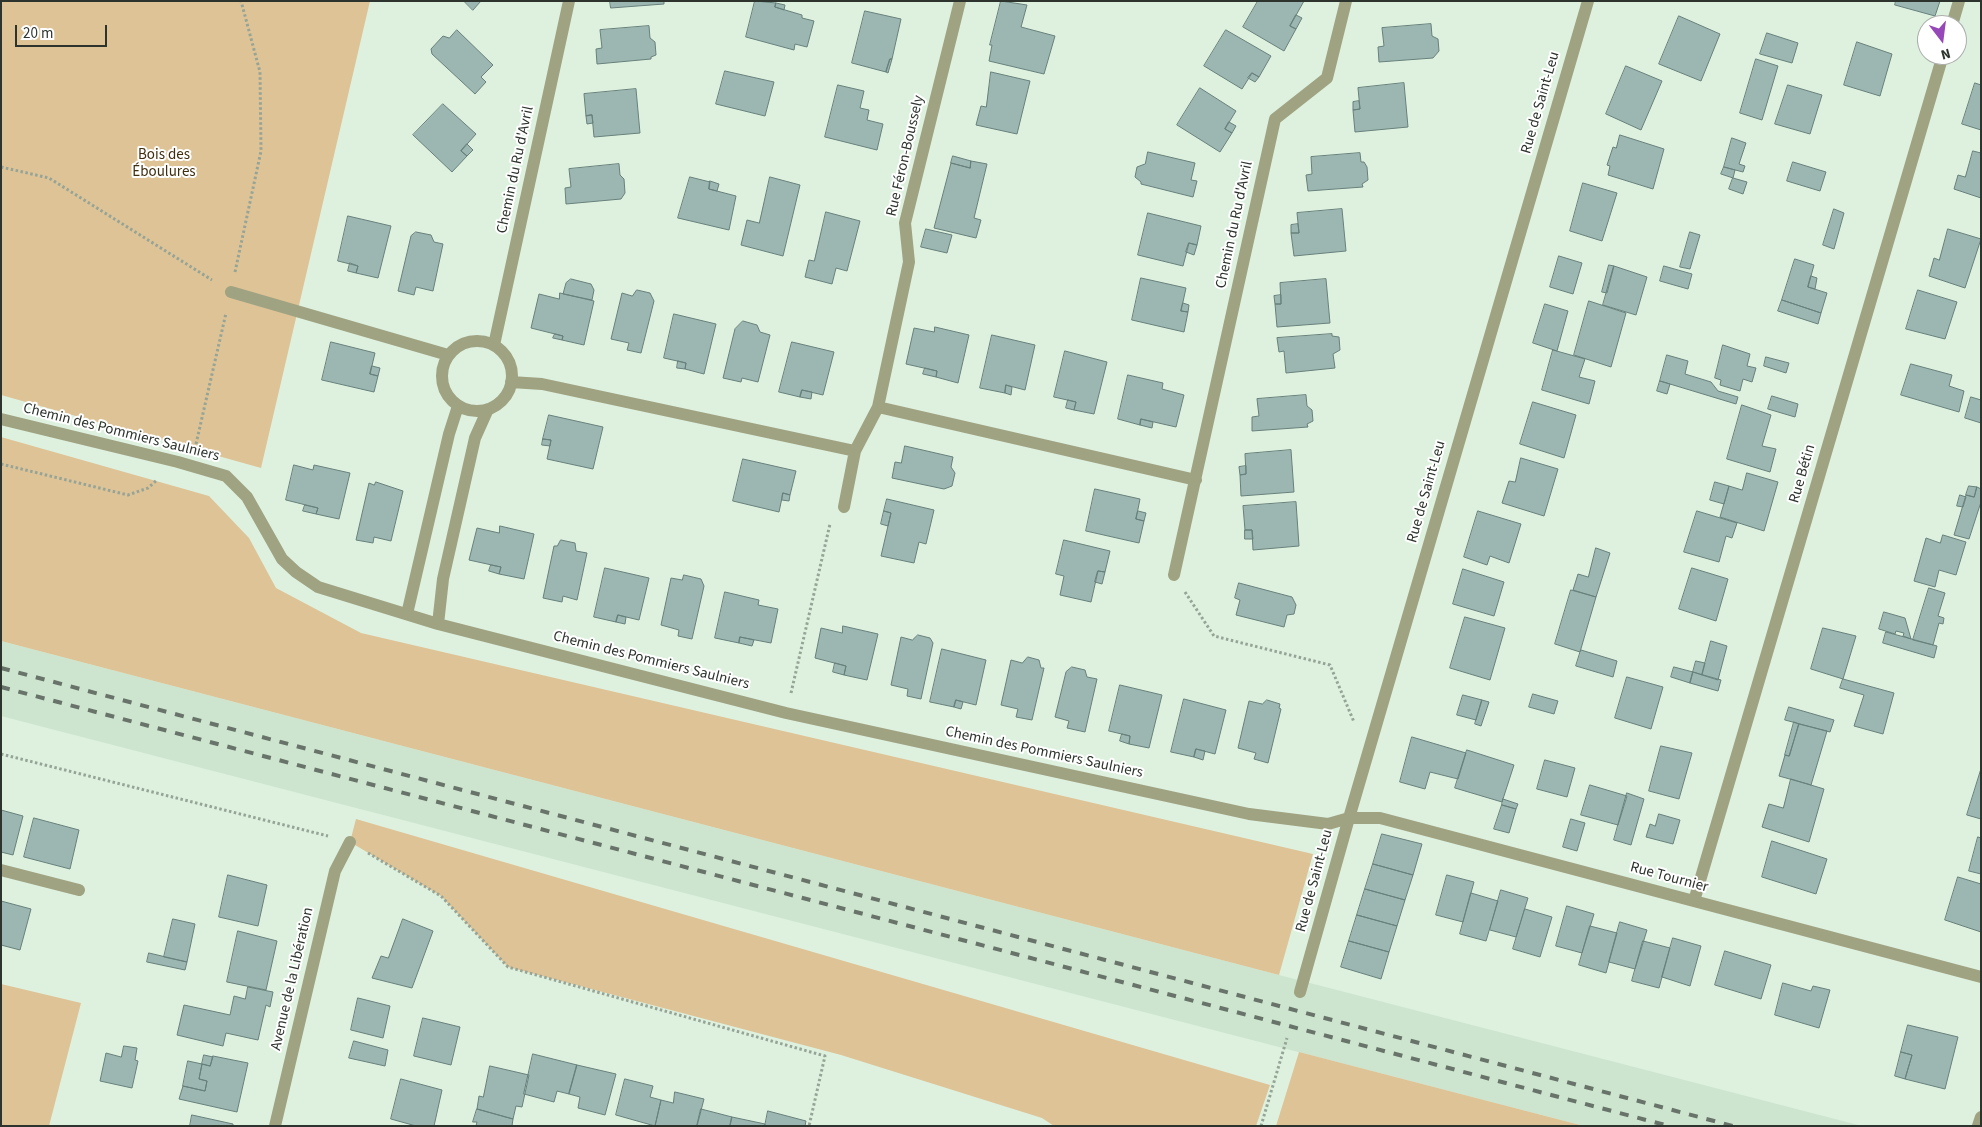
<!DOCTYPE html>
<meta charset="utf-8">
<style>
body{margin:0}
#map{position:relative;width:1982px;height:1127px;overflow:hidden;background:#def1df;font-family:"Source Sans 3",sans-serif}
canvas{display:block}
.frame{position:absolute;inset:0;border:2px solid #2d342d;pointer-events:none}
.north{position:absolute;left:1917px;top:15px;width:50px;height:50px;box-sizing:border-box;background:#fff;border:1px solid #abaeab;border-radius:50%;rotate:165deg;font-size:14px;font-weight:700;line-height:20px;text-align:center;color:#2d342d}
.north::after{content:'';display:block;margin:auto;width:18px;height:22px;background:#9647b8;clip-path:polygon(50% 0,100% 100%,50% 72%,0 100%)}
.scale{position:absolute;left:15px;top:25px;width:92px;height:22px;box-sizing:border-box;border:2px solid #2d342d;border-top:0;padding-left:6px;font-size:15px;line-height:18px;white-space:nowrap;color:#2d342d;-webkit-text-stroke:4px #fff;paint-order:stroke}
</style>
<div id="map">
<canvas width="1982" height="1127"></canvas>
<div class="frame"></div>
<div class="north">N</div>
<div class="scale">20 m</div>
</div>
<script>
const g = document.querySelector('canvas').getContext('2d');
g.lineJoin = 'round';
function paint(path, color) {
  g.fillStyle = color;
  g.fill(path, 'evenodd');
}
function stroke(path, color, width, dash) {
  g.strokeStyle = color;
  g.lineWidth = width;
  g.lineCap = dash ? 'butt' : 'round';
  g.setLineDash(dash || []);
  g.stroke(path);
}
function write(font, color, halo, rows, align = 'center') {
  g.font = font + ' "Source Sans 3",sans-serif';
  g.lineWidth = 4;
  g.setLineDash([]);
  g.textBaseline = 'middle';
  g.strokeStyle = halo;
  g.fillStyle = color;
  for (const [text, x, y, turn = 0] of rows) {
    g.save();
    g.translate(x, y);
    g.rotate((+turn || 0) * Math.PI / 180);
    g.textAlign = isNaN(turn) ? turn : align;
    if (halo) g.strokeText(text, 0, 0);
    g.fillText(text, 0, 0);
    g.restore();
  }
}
const built = new Path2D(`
 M1,641L1279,975L1862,1126H1584L1,716Z`);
const green = new Path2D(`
 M1,1H370L261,468L1,395Z
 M1,437L209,496L249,538L276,588L361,633L1313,854L1279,975L1,641Z
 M356,819L1270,1085L1256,1126H1054L1042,1118L841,1055L508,967L441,896L350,842Z
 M1,984L81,1003L49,1126H1Z
 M1299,1052L1584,1126H1276Z`);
const building = new Path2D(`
 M464,1H481L473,10Z
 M610,1H664V4L611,8Z
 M755,1L776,3L775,7L802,15V18L814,21L807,47L795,44L794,50L746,37Z
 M1001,1L1027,5L1021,27L1055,36L1044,74L989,61L992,45H990Z
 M1258,1H1304L1290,26L1296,29L1284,51L1243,27Z
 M1896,1H1940L1935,16L1895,5Z
 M776,3L785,5L784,10L775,7Z
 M865,11L901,19L892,59H890L886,72L852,63Z
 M1296,15L1302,18L1296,29L1290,26Z
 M1679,16L1720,34L1701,81L1659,64Z
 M1431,24L1432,36L1438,39L1439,51L1433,58L1379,62L1378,47L1384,46L1382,28Z
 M649,26L650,38L655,42L656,55L651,57V59L597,64L596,49L602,48L600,30Z
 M457,30L493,65L481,77L486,82L475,94L432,54L431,49L443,36L449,38Z
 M1226,30L1271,56L1259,77L1252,73L1242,89L1204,66Z
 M1767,33L1798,43L1792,63L1760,54Z
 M1857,42L1892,54L1880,96L1844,85Z
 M890,59H892L888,73L886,72Z
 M1756,59L1778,66L1762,120L1740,113Z
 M1626,66L1662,81L1641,130L1606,114Z
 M725,71L774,82L765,116L716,104Z
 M991,72L1030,81L1017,134L976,125L981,106L986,107Z
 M1252,73L1259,77L1255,82L1248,78Z
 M1404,83L1408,127L1355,132L1353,110L1360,109L1358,88Z
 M1975,83L1981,85V130L1962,124Z
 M838,85L864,91L860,108L869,110L867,120L883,124L877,150L825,137Z
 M1788,85L1822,95L1810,134L1775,124Z
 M1200,88L1236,111L1225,129L1232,133L1220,152L1177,125Z
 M636,89L640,133L594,137L592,115L586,116L584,94Z
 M1359,101L1360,109L1353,110V102Z
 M443,104L476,134L461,151L467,156L452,172L413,135Z
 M592,115L593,123L587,124L586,116Z
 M1229,122L1236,126L1232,133L1225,129Z
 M1620,135L1664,149L1653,189L1608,175L1610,166L1607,165L1613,147L1616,148Z
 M1732,138L1746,143L1739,164L1745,166L1743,172L1724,167Z
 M467,144L473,150L467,156L461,151Z
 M1973,151L1981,153V198L1954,189L1958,175L1965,177Z
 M1148,152L1195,163L1191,180L1197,181L1193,197L1141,184V182L1135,177L1137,167L1145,164Z
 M1360,153L1361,162H1364L1367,167L1368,180L1362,184L1363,187L1308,191L1306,175L1312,174L1311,157Z
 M953,156L971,161L970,168L951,163Z
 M971,161L987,164L974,218L981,220L976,238L934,228L951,163L970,168Z
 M1793,162L1826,172L1820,191L1787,181Z
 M619,164L620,175L624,179L625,193L621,199L566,204L565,188L571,187L569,169Z
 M1724,167L1735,170L1733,178L1721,174Z
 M690,177L710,182L709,189L736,196L729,230L678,218Z
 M770,177L800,185L783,256L741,245L747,220L759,223Z
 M1733,178L1747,182L1743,194L1729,189Z
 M710,181L719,184L717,191L709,189Z
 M1583,183L1617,193L1602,241L1570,231Z
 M1342,209L1346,251L1294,256L1291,233H1299L1297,213Z
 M1834,209L1844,213L1834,249L1823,245Z
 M826,212L860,221L847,271L836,268L832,284L805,277L809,260L814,261Z
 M1148,213L1201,226L1197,245L1189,243L1183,266L1138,255Z
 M348,216L391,226L378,278L356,273L358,266L338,261Z
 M1298,224L1299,233H1291V225Z
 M926,229L952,235L947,253L921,247Z
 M1948,229L1981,239L1965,288L1929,276L1934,258L1939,260Z
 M416,232L431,235L434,242L443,244L433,291L416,287L414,295L398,291L411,236Z
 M1690,232L1700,235L1690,269L1680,267Z
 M1189,243L1197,245L1194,255L1186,252Z
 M1559,256L1582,263L1573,294L1550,287Z
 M1795,259L1814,265L1808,287L1827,293L1821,313L1782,300Z
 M350,263L358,266L356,273L348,271Z
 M1609,265L1614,266L1607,293L1602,292Z
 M1614,266L1647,277L1636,315L1603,305Z
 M1664,266L1692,274L1688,289L1660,281Z
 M1811,276L1817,278L1815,289L1808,287Z
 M1141,278L1186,288L1181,311L1188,312L1184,332L1132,320Z
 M571,279L591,284L594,290L592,300L563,294L566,283Z
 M1326,279L1330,323L1277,327L1275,304H1281L1280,283Z
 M637,290L650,293L654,301L641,353L627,350L629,343L611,339L622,293L632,296Z
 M1918,290L1957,302L1945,339L1906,329Z
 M560,293L594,301L584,345L562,340L563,336L531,328L539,294L559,299Z
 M1281,295V304H1275L1274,296Z
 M1782,300L1821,313L1818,324L1778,311Z
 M1589,301L1626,313L1611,367L1574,355Z
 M1183,303L1189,305L1188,312L1181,311Z
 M1545,304L1568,311L1557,351L1533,343Z
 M674,314L716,324L704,374L685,369L686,363L664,358Z
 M743,321L757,325L760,332L770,335L758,382L742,378L741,382L723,378L735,329Z
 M935,327L969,335L958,383L936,377L937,371L906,364L914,328L934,332Z
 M555,334L563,336L562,340L553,338Z
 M1332,334V336L1339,337L1340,350L1333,354L1335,368L1286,373L1284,351L1279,352L1277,338Z
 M992,335L1035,345L1025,390L1006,385L1005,393L980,388Z
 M331,342L375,353L370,374L378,376L374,392L322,380Z
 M792,342L834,352L823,395L802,390L800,397L779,392Z
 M1723,345L1750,354L1747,366L1756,368L1752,382L1743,379L1740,391L1720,385L1721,380L1715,378Z
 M1553,350L1585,359L1579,377L1595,381L1589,404L1542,390Z
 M1065,351L1107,362L1094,414L1074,410L1076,402L1054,397Z
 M1667,355L1688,361L1685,374L1711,382L1718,391L1738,397L1736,404L1660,381Z
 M1766,357L1789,363L1786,373L1764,366Z
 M678,361L686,363L685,369L677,368Z
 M1911,364L1952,375L1949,386L1964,391L1959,412L1901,395Z
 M372,366L380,368L378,376L370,374Z
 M925,368L937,371L936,377L923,374Z
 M1128,375L1163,383L1162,389L1184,395L1176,427L1141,419L1140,425L1118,419Z
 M1660,381L1670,384L1667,394L1657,391Z
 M1006,385L1012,387L1011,395L1005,393Z
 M802,390L812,392L811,399L800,397Z
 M1306,395L1307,406L1312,410L1313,421L1307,424L1308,427L1252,431V417L1259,416L1257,399Z
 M1772,396L1798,404L1795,417L1768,409Z
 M1971,397L1981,400V423L1965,418Z
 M1068,400L1076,402L1074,410L1066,408Z
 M1533,402L1576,415L1564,458L1520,444Z
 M1742,405L1771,415L1762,446L1776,449L1770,472L1727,459Z
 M549,415L603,427L593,469L547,459L551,440L543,439Z
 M1141,419L1153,422L1152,428L1140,425Z
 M543,439L551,440L550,446L542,445Z
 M905,446L953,457L951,467L955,473L952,486L944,489L892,478L895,462L901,463Z
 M1291,450L1294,492L1241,496L1240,475L1246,474L1245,454Z
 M1521,458L1558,469L1544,516L1502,503L1509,481L1515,482Z
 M743,459L796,471L790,495L783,493L779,512L733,501Z
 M294,465L313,470L314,465L350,473L339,519L316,514L318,508L286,500Z
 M1246,466V474L1240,475L1239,467Z
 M1747,473L1778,482L1764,531L1720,517L1729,486L1742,490Z
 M376,482L403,491L391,541L374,537L373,543L356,540L369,483L374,485Z
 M1715,482L1729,486L1724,504L1710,500Z
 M1969,486L1977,487L1974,497L1966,495Z
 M1977,487L1981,489V502L1969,539L1954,535L1966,495L1974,497Z
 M1095,489L1140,499L1136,519L1144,521L1139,543L1086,531Z
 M783,493L790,495L789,501L782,500Z
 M1960,495L1966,497L1963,507L1957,506Z
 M887,499L934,510L926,544L919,542L914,563L881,556L891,513L884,511Z
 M1296,502L1299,546L1253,550L1252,530H1245L1243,506Z
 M305,505L318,508L316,514L303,511Z
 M884,511L891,513L888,526L881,524Z
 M1138,511L1146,513L1144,521L1136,519Z
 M1478,511L1521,524L1509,563L1490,556L1487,565L1464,557Z
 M1697,511L1737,523L1732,538L1726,536L1719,562L1684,552Z
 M500,526L534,534L524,579L499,574L501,567L469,560L477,528L499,533Z
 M1245,530H1252L1253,539H1245Z
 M1943,535L1966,542L1956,575L1939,570L1935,587L1914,581L1926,538L1940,543Z
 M561,540L575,543L576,551L587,553L577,600L563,596L562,602L543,598L554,546H557Z
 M1064,540L1110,551L1105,572L1098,571L1091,602L1060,595L1064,576L1056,574Z
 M1596,548L1610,553L1596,597L1573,590L1578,574L1588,577Z
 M491,565L501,567L499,574L489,571Z
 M605,568L649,578L639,620L618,615L616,622L594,617Z
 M1692,568L1728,579L1716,621L1679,609Z
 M1463,569L1504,582L1494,616L1453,604Z
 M1098,571L1105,572L1102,584L1095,582Z
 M684,575L701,579L704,586L692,639L678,636L679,630L661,625L671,578L682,580Z
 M1239,583L1292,597L1296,605L1294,614L1287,615L1284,627L1236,615L1240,600L1235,598Z
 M1929,588L1945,593L1938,616L1944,618L1943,624L1939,623L1933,645L1913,640Z
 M1571,590L1596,597L1580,652L1555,644Z
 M725,592L759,600L758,605L778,609L771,643L740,637L739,643L715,638Z
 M1884,612L1905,618L1911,639L1903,636L1904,633L1896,631L1895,634L1879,629Z
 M618,615L626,617L625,624L616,622Z
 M1465,617L1505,628L1490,680L1450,668Z
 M843,626L878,634L867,680L844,675L846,666L815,658L821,628L842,633Z
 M1823,628L1856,636L1843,679L1811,669Z
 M1886,632L1937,646L1934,658L1883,643Z
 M918,635L930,638L933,643L921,699L907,696L908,689L891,685L901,637L912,640Z
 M740,637L754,640L752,646L739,643Z
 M1711,641L1727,646L1718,680L1702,675Z
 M942,649L986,660L976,705L956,700L954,707L930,702Z
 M1581,650L1617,661L1613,677L1576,666Z
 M1028,657L1039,660L1041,668H1044L1032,720L1016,717L1018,709L1001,705L1011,660L1022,663Z
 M1696,661L1705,663L1702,675L1693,672Z
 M835,663L846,666L844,675L833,672Z
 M1072,667L1085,670L1087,677L1097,679L1085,732L1067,728L1069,721L1055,717L1066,672Z
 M1674,667L1693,672L1690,683L1671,677Z
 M1693,672L1721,680L1718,691L1690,683Z
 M1627,677L1663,687L1651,729L1615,718Z
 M1843,679L1894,693L1883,734L1854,726L1864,695L1840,688Z
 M1120,685L1162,695L1149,748L1129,744L1130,736L1109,731Z
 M1533,694L1558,701L1554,714L1529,707Z
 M1463,695L1482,700L1476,720L1457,715Z
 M1184,699L1226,710L1215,754L1196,749L1194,757L1171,752Z
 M956,700L963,702L961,709L954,707Z
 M1267,700L1280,704L1279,708L1281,709L1268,763L1254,759L1256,753L1238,748L1249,701L1262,704Z
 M1482,700L1489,702L1481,726L1475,724Z
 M1789,707L1834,720L1830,732L1785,720Z
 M1794,722L1799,724L1789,756L1785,755Z
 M1799,724L1827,731L1811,785L1779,776L1785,755L1789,756Z
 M1122,734L1130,736L1129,744L1120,741Z
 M1412,737L1466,753L1458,779L1430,772L1425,789L1400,782Z
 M1661,746L1692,753L1679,799L1649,791Z
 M1196,749L1205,751L1203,760L1194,757Z
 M1467,750L1514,765L1502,802L1455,788Z
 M1545,760L1575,768L1567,797L1537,789Z
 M1981,769V819L1967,815Z
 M1791,779L1824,789L1809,842L1762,827L1769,804L1783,808Z
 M1590,785L1627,796L1618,825L1581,815Z
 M1627,793L1644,799L1631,845L1614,840Z
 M1503,799L1518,804L1516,809L1502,805Z
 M1502,805L1516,809L1509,833L1494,829Z
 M1,810L23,816L13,855L1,852Z
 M1659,814L1680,820L1673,844L1646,837L1650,824L1655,826Z
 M34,818L79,830L70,869L24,857Z
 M1571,819L1585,823L1577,851L1563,847Z
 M1382,834L1422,844L1413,875L1373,864Z
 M1978,837L1981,838V874L1969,871Z
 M1772,841L1827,859L1816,894L1762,877Z
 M1373,864L1413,875L1405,900L1365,889Z
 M228,875L267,885L258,926L219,917Z
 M1447,875L1474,882L1463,922L1436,915Z
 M1958,877L1981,884V932L1945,920Z
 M1365,889L1405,900L1397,926L1357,915Z
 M1501,890L1528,898L1516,937L1490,930Z
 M1471,893L1498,901L1486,941L1460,934Z
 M1,901L31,909L20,950L1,945Z
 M1567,906L1594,914L1582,953L1556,946Z
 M1525,909L1552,917L1540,957L1513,949Z
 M1357,915L1397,926L1389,952L1349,941Z
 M173,919L195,924L187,962L164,957Z
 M403,919L433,931L412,988L372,978L381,956L388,958Z
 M1620,922L1647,930L1635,969L1609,962Z
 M1590,926L1617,933L1606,973L1579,965Z
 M238,931L277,941L266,990L227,982Z
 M1673,938L1701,946L1690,986L1662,977Z
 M1349,941L1389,952L1381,979L1341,967Z
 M1643,941L1670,948L1659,988L1632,981Z
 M1725,951L1771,965L1761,999L1715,985Z
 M149,953L187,962L185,970L147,962Z
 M1783,983L1811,991L1813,986L1830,990L1819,1028L1775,1015Z
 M248,987L273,992L270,1007L266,1005L258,1040L226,1033L223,1046L177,1035L184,1005L230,1015L234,996L245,999Z
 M358,998L390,1006L383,1038L351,1030Z
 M423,1018L460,1027L451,1065L414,1056Z
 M1908,1025L1958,1037L1945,1089L1905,1079L1912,1055L1901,1052Z
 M354,1041L388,1050L385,1066L349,1058Z
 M124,1046L137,1048L135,1060L138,1061L132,1088L100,1081L106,1053L121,1057Z
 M1901,1052L1912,1055L1905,1079L1895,1076Z
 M533,1054L577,1065L569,1094L557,1091L554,1102L524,1094Z
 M204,1055L213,1057L210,1066L202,1064Z
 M213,1056L248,1063L237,1112L179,1099L183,1086L205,1091L207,1081L199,1079L202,1064L210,1066Z
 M188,1061L202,1064L199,1079L207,1081L205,1091L183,1086Z
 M577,1065L616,1074L605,1115L578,1108L580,1097L569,1094Z
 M490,1066L529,1075L522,1107L516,1106L513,1119L477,1109L479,1096L483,1097Z
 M401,1079L442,1090L434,1126H416L391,1119Z
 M625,1079L653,1086L650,1097L661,1100L655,1126L616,1115Z
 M675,1092L704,1099L697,1126H655L661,1100L673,1103Z
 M477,1109L513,1119L512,1126H476L477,1122H473Z
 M701,1109L732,1117L730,1126H697Z
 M768,1111L806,1121L805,1126H765Z
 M192,1115L233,1124V1126H190Z
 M732,1117L765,1124V1126H730Z`);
const path = new Path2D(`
 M1,167L49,178L212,280
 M235,272L261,151L260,72L241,1
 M196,444L226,313
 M1,464L128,495L148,488L157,480
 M1185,592L1214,636L1330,665L1354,722
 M791,693L830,524
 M1,754L328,836
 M368,853L441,896L508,967L825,1056L809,1126
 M1261,1126L1287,1038`);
const service = new Path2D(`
 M1300,992L1349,818`);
const minor = new Path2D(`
 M1952,25L1959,1
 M231,292L448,355
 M442 376a35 35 0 1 1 70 0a35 35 0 1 1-70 0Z
 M494,345L569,1
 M511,382L542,384L855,451
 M878,407L909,262L905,223L960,1
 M1,419L178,462L226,476L247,497L282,559L296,572L318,587L438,624L786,713L1249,814L1328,824L1349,818H1380L1981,977
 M844,507L855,451L878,407L1196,480
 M1174,575L1275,119L1327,78L1346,1
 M407,614L449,434L458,406
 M438,624L443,579L475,438L488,409
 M1349,818L1588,1
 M1,870L79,890
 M1694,901L1943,55
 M275,1126L335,871L350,842
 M1978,1126L1981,1117`);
const rail = new Path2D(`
 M1,668L1733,1126
 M1,687L1669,1126`);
const streetNames = [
 ["Rue de Saint-Leu",1541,103,-74],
 ["Rue Féron-Boussely",906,156,-77],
 ["Chemin du Ru d'Avril",516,170,-78],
 ["Chemin du Ru d'Avril",1235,225,-78],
 ["Chemin des Pommiers Saulniers",121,433,14],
 ["Rue Bétin",1803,474,-74],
 ["Rue de Saint-Leu",1427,492,-74],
 ["Chemin des Pommiers Saulniers",651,661,14],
 ["Chemin des Pommiers Saulniers",1044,753,12],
 ["Rue Tournier",1669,878,15],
 ["Rue de Saint-Leu",1315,881,-75],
 ["Avenue de la Libération",293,979,-77]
];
const parkNames = [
 ["Bois des",164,156],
 ["Éboulures",164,173]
];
paint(built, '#cde5cf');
paint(green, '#dec397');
paint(building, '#9cb7b1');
stroke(building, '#67807b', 1);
stroke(path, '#95a496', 3, [2.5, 2.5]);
stroke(service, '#9fa382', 12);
stroke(minor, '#9fa382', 12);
stroke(rail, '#687369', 4, [9, 9]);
write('15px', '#2d342d', '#fff', streetNames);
write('15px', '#3f2e0e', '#fff', parkNames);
</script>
